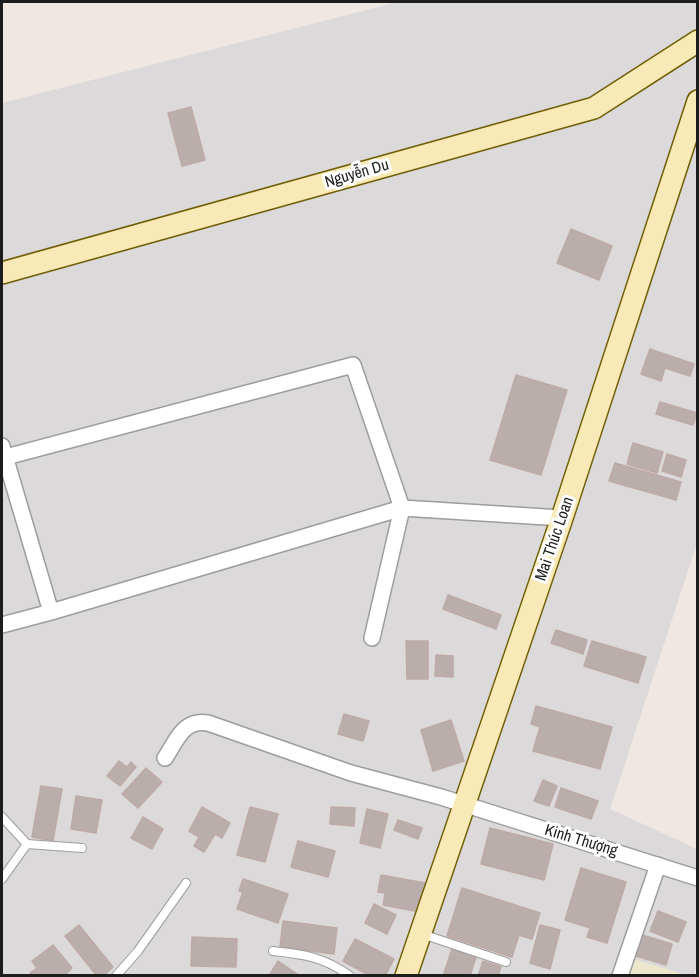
<!DOCTYPE html>
<meta charset="utf-8">
<style>
body{margin:0}
#map{position:relative;width:699px;height:977px;overflow:hidden;background:#eee7e2;font-family:"Archivo Narrow",sans-serif}
canvas{display:block}
.frame{position:absolute;inset:0;border:3px solid #1c1c1c;pointer-events:none}
</style>
<div id="map">
<canvas width="699" height="977"></canvas>
<div class="frame"></div>
</div>
<script>
const g = document.querySelector('canvas').getContext('2d');
g.lineJoin = 'round';
function paint(path, color) {
  g.fillStyle = color;
  g.fill(path, 'evenodd');
}
function stroke(path, color, width, dash) {
  g.strokeStyle = color;
  g.lineWidth = width;
  g.lineCap = dash ? 'butt' : 'round';
  g.setLineDash(dash || []);
  g.stroke(path);
}
function write(font, color, halo, rows, align = 'center') {
  g.font = font + ' "Archivo Narrow",sans-serif';
  g.lineWidth = 6;
  g.setLineDash([]);
  g.textBaseline = 'middle';
  g.strokeStyle = halo;
  g.fillStyle = color;
  for (const [text, x, y, turn = 0] of rows) {
    g.save();
    g.translate(x, y);
    g.rotate((+turn || 0) * Math.PI / 180);
    g.textAlign = isNaN(turn) ? turn : align;
    if (halo) g.strokeText(text, 0, 0);
    g.fillText(text, 0, 0);
    g.restore();
  }
}
const residential = new Path2D(`
 M398,2H697V543L610,809L697,849L698,960L694,975L2,976V103Z`);
const farmland = new Path2D(`
 M630,958L687,975L625,976Z`);
const building = new Path2D(`
 M191,107L205,160L182,166L168,113Z
 M571,229L612,246L599,280L557,263Z
 M650,349L694,364L690,376L665,368L661,381L641,374Z
 M516,375L567,390L541,475L490,460Z
 M660,402L697,413L693,425L656,414Z
 M633,443L663,452L657,473L627,464Z
 M667,454L686,460L681,477L662,471Z
 M615,463L681,482L676,500L609,481Z
 M448,595L501,615L496,629L443,609Z
 M556,630L587,640L583,654L551,643Z
 M406,641H428V679H407Z
 M592,641L646,657L638,683L584,666Z
 M436,655L453,656V677L435,676Z
 M536,706L612,727L600,769L533,751L540,727L531,724Z
 M344,714L369,721L363,741L338,734Z
 M451,720L464,761L433,771L421,730Z
 M119,761L127,767L131,762L136,767L120,786L107,776Z
 M146,768L162,782L138,808L122,794Z
 M543,780L557,786L549,806L534,801Z
 M41,786L62,789L53,841L32,837Z
 M561,788L598,801L591,819L555,807Z
 M76,796L102,800L96,833L71,829Z
 M202,807L230,823L222,838L215,834L204,852L194,846L199,837L189,831Z
 M250,807L278,814L265,862L237,855Z
 M331,807L355,808L354,826L330,824Z
 M367,809L388,814L380,848L360,843Z
 M143,817L163,829L152,849L131,838Z
 M398,820L422,828L418,839L394,830Z
 M490,828L553,844L544,880L481,864Z
 M298,841L335,851L328,877L291,867Z
 M581,868L626,882L607,943L587,937L590,928L565,920Z
 M381,875L425,883L420,912L383,905L385,893L378,892Z
 M243,879L288,894L278,923L237,909L243,892L239,891Z
 M462,888L540,913L532,939L519,935L512,957L447,936Z
 M374,904L396,915L387,934L365,923Z
 M658,911L686,922L678,942L650,931Z
 M283,921L337,928L334,954L280,947Z
 M79,925L113,967L103,976H97L65,936Z
 M540,925L560,930L550,969L530,963Z
 M642,935L672,944L666,965L636,956Z
 M192,937L237,939L236,967L191,966Z
 M355,939L394,959L385,976H370L343,961Z
 M53,945L72,968L64,976H32L30,973L37,968L32,961Z
 M452,949L476,957L470,976H443Z
 M278,961L300,976H269Z
 M483,961L501,967L498,976H478Z`);
const lane = new Path2D(`
 M2,817L27,844
 M2,879L27,844L82,848
 M422,934L506,962
 M273,951C303,954 324,957 350,976
 M116,976L138,951L186,883`);
const street = new Path2D(`
 M2,446L51,612L2,625
 M2,458L353,365L402,508L51,612
 M372,638L402,508L562,518
 M165,758C177,740 183,719 208,723L351,773L441,797L698,878
 M620,976L658,865`);
const secondary = new Path2D(`
 M2,273L594,108L698,41
 M406,976L562,518L698,101`);
const streetNames = [
 ["Nguyễn Du",357,174,-16],
 ["Mai Thúc Loan",555,539,-71],
 ["Kinh Thượng",581,841,17]
];
paint(residential, '#dbd9da');
paint(farmland, '#ece6cd');
paint(building, '#baaeac');
stroke(building, '#bfa9a5', 1.5);
stroke(lane, '#9d9d9d', 10);
stroke(street, '#9d9d9d', 18);
stroke(secondary, '#705e07', 24);
stroke(lane, '#fff', 8);
stroke(street, '#fff', 15);
stroke(secondary, '#f8e9b6', 21);
write('16px', '#1c1c1c', '#fff', streetNames);
</script>
